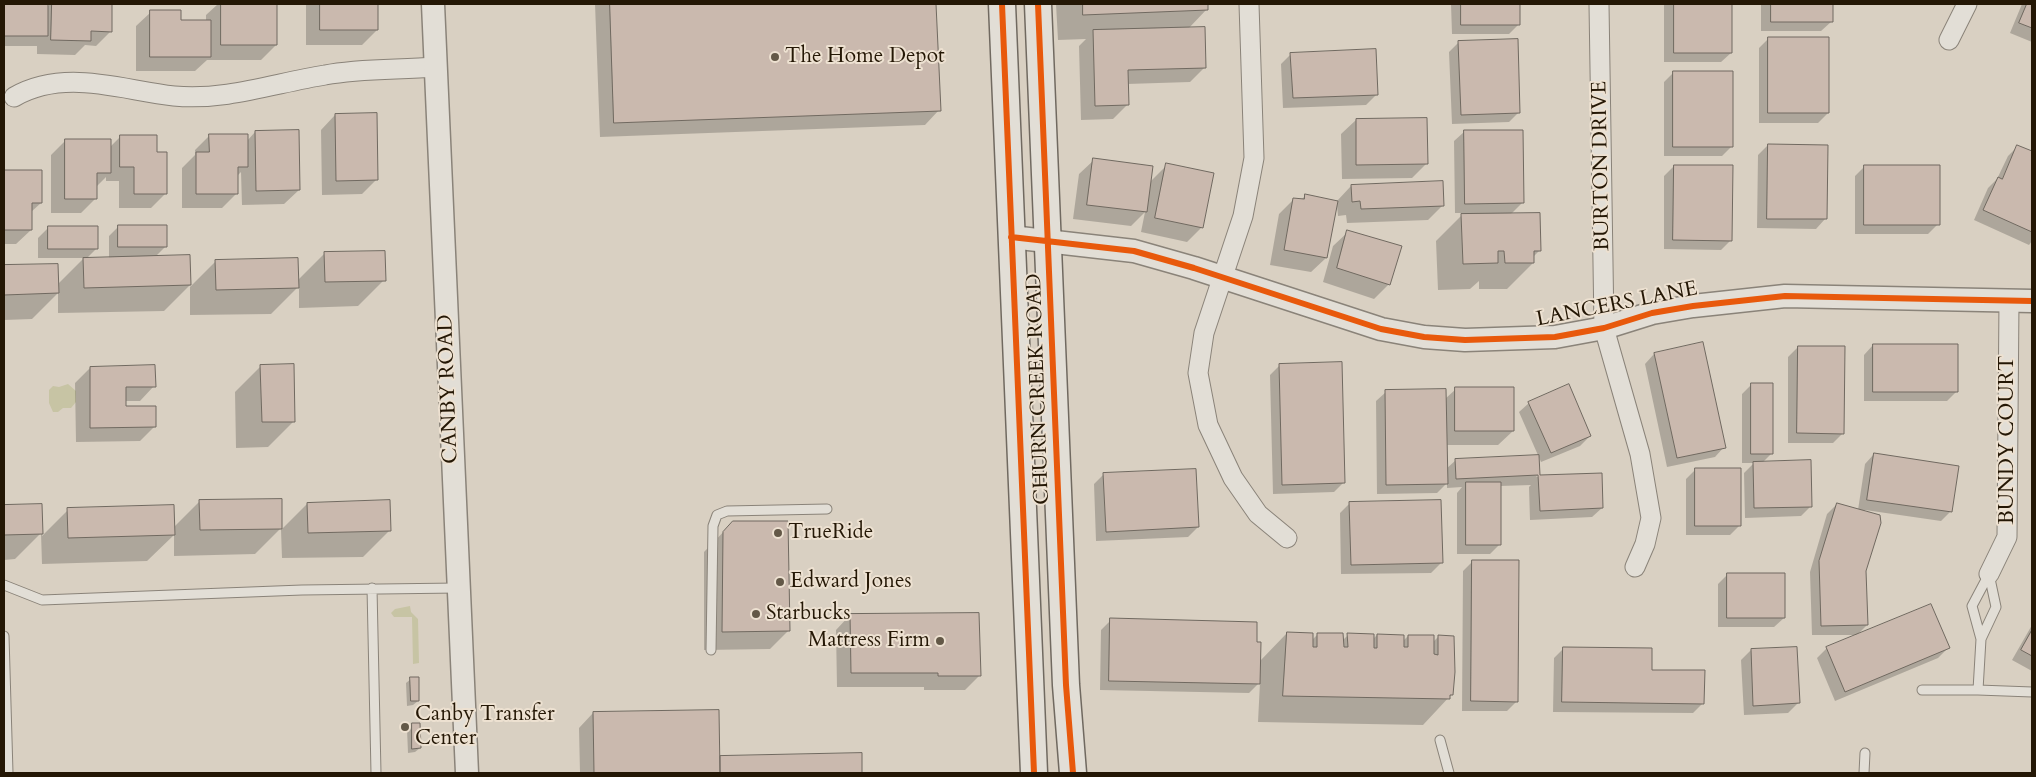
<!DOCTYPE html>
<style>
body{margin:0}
#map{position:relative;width:2036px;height:777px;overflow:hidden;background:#d9d0c2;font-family:Cardo,serif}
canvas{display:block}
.frame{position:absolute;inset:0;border:5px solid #241705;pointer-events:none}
</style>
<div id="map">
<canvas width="2036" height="777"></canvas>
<div class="frame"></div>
</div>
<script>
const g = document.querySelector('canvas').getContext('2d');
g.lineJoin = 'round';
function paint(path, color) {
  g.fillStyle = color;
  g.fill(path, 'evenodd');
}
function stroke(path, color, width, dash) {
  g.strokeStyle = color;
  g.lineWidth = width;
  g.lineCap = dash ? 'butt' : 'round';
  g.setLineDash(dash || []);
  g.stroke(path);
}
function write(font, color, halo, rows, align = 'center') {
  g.font = font + ' Cardo,serif';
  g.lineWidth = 4;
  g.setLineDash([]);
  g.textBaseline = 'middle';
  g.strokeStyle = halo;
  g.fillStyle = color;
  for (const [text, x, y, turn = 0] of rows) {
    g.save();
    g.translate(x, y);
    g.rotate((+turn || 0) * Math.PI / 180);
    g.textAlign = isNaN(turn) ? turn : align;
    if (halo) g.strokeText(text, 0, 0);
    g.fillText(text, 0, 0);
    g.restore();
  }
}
const green = new Path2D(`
 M68,384L76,391V402L71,408H63L58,412H53L49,403V390L53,386L59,387Z
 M410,606L411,612L418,619L419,663L413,664L412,617H394L391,613L395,609Z`);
const shadow = new Path2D(`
 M4,4H47V7L50,4H111V31L96,46L85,45L75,55L37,54V46H4Z
 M218,4H276V45L261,60H207L195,71H136V26L151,12L179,21H206V15Z
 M306,4H377V30L362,45H306Z
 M595,4H935L939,110L925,125L600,137Z
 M1056,4H1207V9L1188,29L1205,67L1190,82L1127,84L1128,104L1113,119L1081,120L1079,46L1086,39L1058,40Z
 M1451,4H1519V24L1509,34H1452Z
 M1664,4H1731V53L1721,62H1664Z
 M1761,4H1831V22L1821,31H1761Z
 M2022,4H2032V42L2010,33Z
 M1768,39L1828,113L1818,123H1759V48Z
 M1459,42L1519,112L1509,122L1452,124L1449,52Z
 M1291,54L1376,95L1366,105L1283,108L1281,64Z
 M1674,72L1732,146L1722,156H1664V82Z
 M335,115L377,179L362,194L322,195L321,130Z
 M1356,120L1426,164L1412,178L1342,179L1341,134Z
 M255,132L299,190L284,204L242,205L241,172L236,177L237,193L222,208H182V168L195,155V150L210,135L247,141Z
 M1464,132L1522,203L1510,215L1540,250L1533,257V263L1507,289H1479V281L1470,289L1438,290L1436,241L1464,213H1455L1454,141Z
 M120,137L156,153L166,193L151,208H119V181H106V177L96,187V198L81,213H51V155L66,140L110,147Z
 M1768,145L1825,219L1816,229L1757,228L1758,155Z
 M2018,146L2032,153V241L2029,245L1974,220L1988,188L1997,179L2008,156Z
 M1094,160L1150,182L1167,165L1202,227L1187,242L1141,232L1145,212L1131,226L1073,219L1079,174Z
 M1674,166L1731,240L1721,250L1664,249V176Z
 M1865,166L1938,224L1928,234H1855V176Z
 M4,171H41V203L31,212V230L16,244H4Z
 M1351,186L1443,205L1428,220L1347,223L1346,215L1338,216L1337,205L1326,258L1311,272L1270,265L1279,214L1294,199L1301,200L1305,196L1337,201Z
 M119,226L166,246L155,257L189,256L190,287L216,261L297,281L325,253L384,280L358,306L299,308V286L271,314L190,315V285L164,311L58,313V293L32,319L4,320V266L57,265V285L84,258H38V238L48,228L97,248L86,259L109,258V236Z
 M1348,232L1389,284L1374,299L1323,282L1333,246Z
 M1873,345L1957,391L1947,401H1864V355Z
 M1798,347L1843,433L1833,443H1788V357Z
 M1654,354L1724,447L1715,457L1667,467L1645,364Z
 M1280,365L1344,482L1334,492L1273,494L1270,375Z
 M261,366L294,421L268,447L236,448L235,392Z
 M90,368L154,386L140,401H125V408L155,426L140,441L76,442L75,383Z
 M1752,384L1772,453L1762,463L1811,506L1801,516L1745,518L1744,473L1754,463H1742V394Z
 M1456,389L1513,431L1498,445H1446V469L1456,460L1538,475L1536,477L1600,475L1602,508L1592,517L1530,520L1529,487L1531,485L1500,486V544L1490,554H1457V493L1462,487L1447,488V483L1437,493L1377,494L1376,401L1386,392L1445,399Z
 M1529,403L1590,436L1580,446L1541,462L1519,412Z
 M1874,454L1951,511L1941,521L1865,510L1867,625L1857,635H1812L1810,572L1827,514L1837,504L1858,510L1865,464Z
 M1696,469L1740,525L1730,535H1686V479Z
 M1104,474L1198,527L1188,537L1096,541L1094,484Z
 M199,502L281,528L255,554L174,556V535L147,561L42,564L41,533L15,559L4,560V506L41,505L42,536L68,510L173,528Z
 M1350,503L1441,563L1431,573L1341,574L1340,513Z
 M307,504L389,531L363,557L282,558L281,530Z
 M733,522L789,630L770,649L704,650V552Z
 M1473,561L1517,701L1507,711H1462L1463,571Z
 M1728,574L1784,618L1774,627H1718V584Z
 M850,615L980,675L965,690H924V687H837L836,630Z
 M1111,620L1256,643L1260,661L1287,633L1312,640L1318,634L1342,641L1348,635L1372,640L1377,635L1403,641L1408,636L1433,642L1438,637L1451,695L1423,725L1258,722L1260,682L1249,693L1100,690L1101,630Z
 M2032,625V671L2012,660Z
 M1827,648H1948L1938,658L1835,701L1817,658Z
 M1563,649L1703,703L1693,713L1553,712L1554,658Z
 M1751,650L1798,703L1788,713L1744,715L1741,660Z
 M411,679L418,701L413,705L407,706L406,683Z
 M593,713L719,757L861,754V773H580L579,728Z
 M412,725L420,748L415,752L408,753L407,729Z`);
const building = new Path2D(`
 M4,4H48V36H4Z
 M52,4H112V32L91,31V41L51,40Z
 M221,4H277V45H221Z
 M320,4H378V30H320Z
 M610,4H936L941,111L614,123Z
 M1083,4H1208V10L1083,15Z
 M1461,4H1520V25H1461Z
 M1674,4H1732V53H1674Z
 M1771,4H1833V22H1771Z
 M2027,4H2032V28L2019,23Z
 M150,10H181V20H211V57H150Z
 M1205,27L1206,68L1128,70L1129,105L1095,106L1093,30Z
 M1768,37H1829V113H1768Z
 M1518,39L1520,113L1461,115L1458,41Z
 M1376,49L1378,95L1293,98L1290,53Z
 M1673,71H1733V147H1673Z
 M377,113L378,180L336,181L335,114Z
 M1427,118L1428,164L1356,165V119Z
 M299,130L300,190L256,191L255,131Z
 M1464,130H1523L1524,203L1465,204Z
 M209,134H248V167H238V194H196V152H209Z
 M120,135H157V152H167V194H134V167H120Z
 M65,139H111V173H97V199H65Z
 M1768,144L1828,145L1827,219H1767Z
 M2017,145L2032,151V232L1983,210L1998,177L2002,179Z
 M1093,158L1153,166L1147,212L1087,205Z
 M1166,163L1214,173L1203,228L1155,218Z
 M1674,165H1733L1732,241L1673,240Z
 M1864,165H1940V225H1864Z
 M4,170H42V203H32V230H4Z
 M1443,181L1444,206L1361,209L1360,201L1352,202L1351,185Z
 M1305,194L1338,201L1327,258L1284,250L1293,198L1304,199Z
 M1540,213L1541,251H1534V263H1505L1504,251H1498V263L1463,264L1461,214Z
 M118,225H167V247H118Z
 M48,226H98V249H48Z
 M1347,230L1402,246L1390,285L1337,268Z
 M385,251L386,281L325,282L324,252Z
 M190,255L191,285L84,288L83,258Z
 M298,258L299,288L216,290L215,260Z
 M58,264L59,293L4,295V265Z
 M1703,342L1726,448L1677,458L1654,353Z
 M1873,344H1958V392H1873Z
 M1798,346H1845L1844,434L1797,433Z
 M1342,362L1345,483L1282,485L1279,364Z
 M294,364L295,422H262L260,365Z
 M155,365L156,387H126V406H156V427L90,428V367Z
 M1751,383H1773V454H1751Z
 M1569,384L1591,436L1551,453L1528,402Z
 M1455,387H1514V431H1455Z
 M1446,389L1448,484L1386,485L1385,390Z
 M1874,453L1959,466L1952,512L1867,500Z
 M1539,455L1540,475L1602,473L1603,508L1540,511L1538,475L1456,479L1455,459Z
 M1811,460L1812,507L1754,508L1753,462Z
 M1695,468H1741V526H1695Z
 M1196,469L1199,527L1106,532L1103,473Z
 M1466,482H1501V545H1466Z
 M282,499V529L200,530L199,500Z
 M390,500L391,531L308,533L307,503Z
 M1441,500L1443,563L1351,565L1349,502Z
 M1837,503L1880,515L1881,523L1866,571L1868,625L1821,626L1819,561Z
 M42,504L43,534L4,535V505Z
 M174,505L175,535L68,538L67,508Z
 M733,521H788L790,631L722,632L723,532Z
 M1472,560H1519L1518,702L1471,701Z
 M1727,573H1785V618H1727Z
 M1931,604L1950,648L1845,692L1826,647Z
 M979,613L981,676H938V673H851L850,614Z
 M1110,618L1257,622V642H1261L1260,684L1109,681Z
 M2032,630V656L2021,650Z
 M1287,632L1313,633V647H1317V633H1343L1344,647H1348L1347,633L1374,634V648H1377V634L1404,635V647H1408V635H1434V654L1438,655V635L1454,636L1455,672L1453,695H1450V699L1283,696Z
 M1563,647L1652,648V670H1705L1704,704L1562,702Z
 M1797,647L1800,703L1753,706L1751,649Z
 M410,677H419V701H411Z
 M719,710L720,773H594L593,712Z
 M412,723H420L421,748L412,749Z
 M862,753V773H720V756Z`);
const service = new Path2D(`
 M4,585L42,600L302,590L458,588
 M372,588L376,773
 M4,636L8,773
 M1981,639L1996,607L1989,574
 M711,650L713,526L717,515L727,511L827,509
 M1922,690H1978L1981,639L1972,606L1989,574
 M1978,690L2032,692
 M1440,740L1449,773
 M1864,773L1865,753`);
const minor = new Path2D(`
 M1249,4L1254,158L1243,216L1204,333L1198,373L1208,425L1233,478L1258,514L1287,538
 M1599,4L1604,328L1640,454L1651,518L1645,544L1635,567
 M1949,40L1967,4
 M14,97C65,68 120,90 174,96C226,101 275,83 325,75C361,68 399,70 435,67
 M1989,574L2007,537L2009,301`);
const tertiary = new Path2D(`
 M433,4L467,773
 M1011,237L1134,251L1194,268L1381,329L1424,337L1465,340L1555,337L1604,328L1652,313L1693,306L1785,296L2032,301`);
const secondary = new Path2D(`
 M1002,4L1034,773
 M1038,4L1066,685L1073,773`);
const cycleway = new Path2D(`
 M1002,4L1034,773
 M1038,4L1066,685L1073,773
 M1011,237L1134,251L1194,268L1381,329L1424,337L1465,340L1555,337L1604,328L1652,313L1693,306L1785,296L2032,301`);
const markers = [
 [775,57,5,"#635847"],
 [778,533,5,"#635847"],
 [780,582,5,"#635847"],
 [756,614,5,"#635847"],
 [940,641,5,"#635847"],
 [405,727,5,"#635847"]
];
const poiNames = [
 ["The Home Depot",785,57],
 ["TrueRide",788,533],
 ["Edward Jones",790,582],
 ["Starbucks",766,614],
 ["Mattress Firm",930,641,"right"],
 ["Canby Transfer",415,715],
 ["Center",415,739]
];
const streetNames = [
 ["BURTON DRIVE",1602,166,-91],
 ["LANCERS LANE",1617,305,-11],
 ["CANBY ROAD",449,389,-92],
 ["CHURN CREEK ROAD",1039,389,-92],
 ["BUNDY COURT",2008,440,-90]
];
paint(green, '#c7c4a4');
paint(shadow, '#0003');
paint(building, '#cab9ae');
stroke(building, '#706960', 1);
stroke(service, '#8a8379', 11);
stroke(minor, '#8a8379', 21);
stroke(tertiary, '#8a8379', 25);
stroke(secondary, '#706960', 29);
stroke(service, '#e2ded6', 9);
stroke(minor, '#e2ded6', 19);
stroke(tertiary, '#e2ded6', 22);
stroke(secondary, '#e2ded6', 26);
stroke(cycleway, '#e8590c', 6);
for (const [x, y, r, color] of markers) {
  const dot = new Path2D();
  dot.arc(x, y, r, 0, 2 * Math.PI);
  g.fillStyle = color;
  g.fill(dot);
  stroke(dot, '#ede1d1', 2);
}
write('21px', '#241705', '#ede1d1', poiNames, 'left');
write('21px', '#241705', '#ede1d1', streetNames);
</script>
